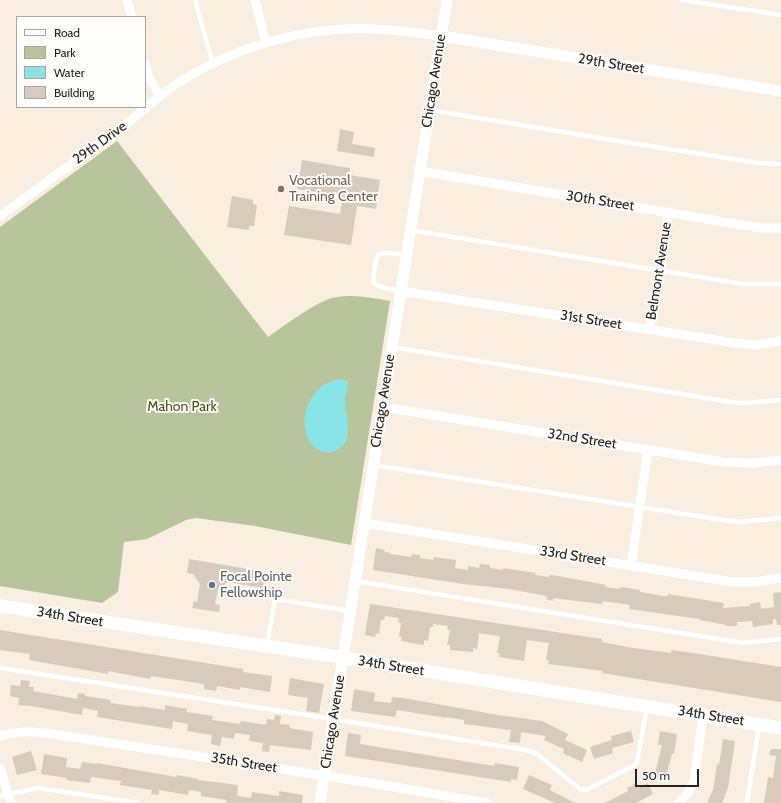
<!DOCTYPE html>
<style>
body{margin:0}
#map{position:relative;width:781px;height:803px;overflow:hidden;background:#f9eedf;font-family:Cabin,sans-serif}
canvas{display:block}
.legend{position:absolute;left:16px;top:16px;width:130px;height:92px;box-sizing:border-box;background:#fffdfa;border:1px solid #a8a5a2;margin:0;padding:5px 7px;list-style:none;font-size:12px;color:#26221d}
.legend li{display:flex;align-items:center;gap:8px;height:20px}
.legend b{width:20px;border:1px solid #a8a5a2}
.scale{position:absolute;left:635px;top:769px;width:64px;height:18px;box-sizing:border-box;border:2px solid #26221d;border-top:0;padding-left:5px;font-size:12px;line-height:14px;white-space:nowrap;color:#26221d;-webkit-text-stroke:3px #fffdfa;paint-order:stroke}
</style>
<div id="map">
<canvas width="781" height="803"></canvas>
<ul class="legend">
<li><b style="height:5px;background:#fff"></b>Road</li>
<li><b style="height:11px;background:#b8c59b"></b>Park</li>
<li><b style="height:11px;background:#88e4e8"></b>Water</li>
<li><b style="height:11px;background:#d6cbbd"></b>Building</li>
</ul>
<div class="scale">50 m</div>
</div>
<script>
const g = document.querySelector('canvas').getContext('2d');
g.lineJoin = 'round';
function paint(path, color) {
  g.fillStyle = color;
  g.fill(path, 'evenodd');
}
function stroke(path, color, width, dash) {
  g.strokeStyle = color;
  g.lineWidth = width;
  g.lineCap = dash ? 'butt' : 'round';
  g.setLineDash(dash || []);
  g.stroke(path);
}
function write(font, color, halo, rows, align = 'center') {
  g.font = font + ' Cabin,sans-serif';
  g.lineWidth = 4;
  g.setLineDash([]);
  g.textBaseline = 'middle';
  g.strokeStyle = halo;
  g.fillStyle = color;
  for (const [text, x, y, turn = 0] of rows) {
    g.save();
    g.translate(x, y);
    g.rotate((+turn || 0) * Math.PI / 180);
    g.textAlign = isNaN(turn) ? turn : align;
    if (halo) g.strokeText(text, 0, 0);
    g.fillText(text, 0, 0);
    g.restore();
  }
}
const green = new Path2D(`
 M117,141L268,337C286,325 317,300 337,297C355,294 373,298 390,301L351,545L255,526L196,518L186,520L147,539L124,542L118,592L102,603L0,586V227Z`);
const water = new Path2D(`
 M340,379L345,380L348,382C348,389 345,394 345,401C345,413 350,425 347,437C346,444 341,448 335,451C330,453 326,453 321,451C315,449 310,444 308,438C297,414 313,383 340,379Z`);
const building = new Path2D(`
 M340,129L354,132L352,144L375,148L374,157L337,151Z
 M302,160L350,168L349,175L380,180L376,209L357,206L351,245L284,235L289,206L340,214L343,196L297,189Z
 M232,196L253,200V204L257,205L254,226H249V230L227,227Z
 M376,548L385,550L384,552L391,553L390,554L411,557L412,554L420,555V558L433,560L434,557L456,560L455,568L468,570V566L479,568L480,564L490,565V568L503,570V568L536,573L535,575L549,577V575L558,576L606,585L605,587L620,589L621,587L640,590V592L647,593L662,596H668V594L724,603L723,608L750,606V604L760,602L761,609L774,607L773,593L781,592V625H777L776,619H773V624L753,627L752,621L737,622V626H726V625L700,620V619L629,609L630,605L603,601L602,604L553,598V601L546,599L547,596L509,589L463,584L373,570Z
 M189,559L266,572L263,588L227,582L223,586L218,589L215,604L220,605L219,612L192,608L194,601L197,602L200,584L193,574L187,573Z
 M370,604L602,639V642L627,647L671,653L672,650L693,653L781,667V702L626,677L602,673L603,671L548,664L549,660H546L549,643L527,640L524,661L499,657L500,653H497L500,636L484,634L479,633L477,649L473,648V652L450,650V645H447L450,630H447L448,626L433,624V627H430L428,641L424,640V645L411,643L401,641L402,637H399L401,623L398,622L399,618L385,616L384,620H381L379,634L376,633L375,637L365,635Z
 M0,630L243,669V672L272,676L270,692L240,687V690L217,686L216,691L204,689V684L151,676L150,679L108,671V674L29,660L30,654L0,650Z
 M290,678L324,684L319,713L306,711L308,698L288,695Z
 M21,680L30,681L29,687H34L33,691L77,699L78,693L85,694V696L111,700L110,703L139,707V706L165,710V705L187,709L186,712L213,716L212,720L240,724L241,721L266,725L267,719L274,720L275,715L281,716L280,724L290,725L289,728L313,732L311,750L270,745L269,752L262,751L263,743L249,741L250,735L235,733L234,739L222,737L220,746L211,744L212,735L187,731L188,724L173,721L172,729L97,717L98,711L83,708L82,715L31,706L18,705L19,698L10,696L11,685L20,686Z
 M354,689L375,693L374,701L391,703L392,697L403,698L498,715L542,721L568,734L565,740L587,750L582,762L563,753L564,749L544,740L546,736L521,732L520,743L509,742L511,730L464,724V720L447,717V718L397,710L395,717L351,711Z
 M631,731L634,742L612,748L613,753L594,759L590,747L612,740L611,736Z
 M660,731L677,734L674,754H672L665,780L654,778L662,745H658Z
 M348,733L361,735L360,744L494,766L495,763L519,767L517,780L511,779V782L345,756Z
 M723,739L735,741L728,788L722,803H707L713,790L717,764L719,765Z
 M771,749H781V803H764L768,777L773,778L776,756L769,755Z
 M31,751L37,770L17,775L12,757Z
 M44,754L67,758L66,767L80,769L82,762L97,764V763L176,777L177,775L198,779V780L238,785L237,796L251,798L252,792L279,796V791L303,795L302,803H226L227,800L201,796V792L189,790L188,795L159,790V795L151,794L152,790L120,785L121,781L91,777L90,783L66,780L67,778L41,774Z
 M529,775L552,785L550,790L575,803H555L523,789Z
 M637,783L639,788L648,783L653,794L636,803H605L628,791L627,788Z`);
const service = new Path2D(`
 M195,0L213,64
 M682,0L781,15
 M430,110L606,139L759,163L781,164
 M410,230L743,284H781
 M401,291C392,289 379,289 373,282C377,249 373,251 407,255
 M392,347L731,402L743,403L781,400
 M373,465L710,518L739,522L781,518
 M355,581L743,643L781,639
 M267,645L275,599L350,611
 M0,668L333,719L531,751L537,754L580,789L586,790L635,765L637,762L647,707
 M0,796L38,788L138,803
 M747,803L759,726`);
const minor = new Path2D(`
 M127,0L132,17
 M255,0L266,43
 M145,63L149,78L160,96
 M420,171L760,228H781
 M0,216C40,187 80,158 120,129C134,119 146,107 160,96C211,57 278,33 342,29C375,27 409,32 441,36
 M401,291L736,343L756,345L781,341
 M649,330L669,212
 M383,407L724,462L753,463L781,460
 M364,523L733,582H755L781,578
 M631,566L648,450
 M0,736C17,731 28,731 46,733L371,783L487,803
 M0,768L11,803
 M679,803L688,793L694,781L703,715`);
const tertiary = new Path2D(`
 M441,36L781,91
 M320,803L447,0`);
const secondary = new Path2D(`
 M0,606L332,656L781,728`);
const markers = [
 [281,189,4,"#8d6e63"],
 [212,585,4,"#6b7280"]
];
const streetNames = [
 ["29th Street",611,64,9],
 ["Chicago Avenue",434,81,-81],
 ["29th Drive",100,143,-36],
 ["30th Street",600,201,9],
 ["Belmont Avenue",659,271,-81],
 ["31st Street",591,320,9],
 ["Chicago Avenue",383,401,-81],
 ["32nd Street",582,439,9],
 ["33rd Street",573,556,9],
 ["34th Street",70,617,9],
 ["34th Street",391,666,9],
 ["34th Street",711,716,9],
 ["Chicago Avenue",333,722,-81],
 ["35th Street",244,763,9]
];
const educationNames = [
 ["Vocational",289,181],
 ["Training Center",289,197]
];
const parkNames = [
 ["Mahon Park",182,407]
];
const worshipNames = [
 ["Focal Pointe",220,577],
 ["Fellowship",220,593]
];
paint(green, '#b8c59b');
paint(water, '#88e4e8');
paint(building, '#d6cbbd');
stroke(service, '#fff', 4.5);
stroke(minor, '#fff', 9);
stroke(tertiary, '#fff', 11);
stroke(secondary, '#fff', 13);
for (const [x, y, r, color] of markers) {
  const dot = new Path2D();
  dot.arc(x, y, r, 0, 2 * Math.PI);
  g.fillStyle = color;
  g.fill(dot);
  stroke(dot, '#fffdfa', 1.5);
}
write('14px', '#26221d', '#fffdfa', streetNames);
write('14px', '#785e54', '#fffdfa', educationNames, 'left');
write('14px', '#485812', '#fffdfa', parkNames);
write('14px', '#5b616d', '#fffdfa', worshipNames, 'left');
</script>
